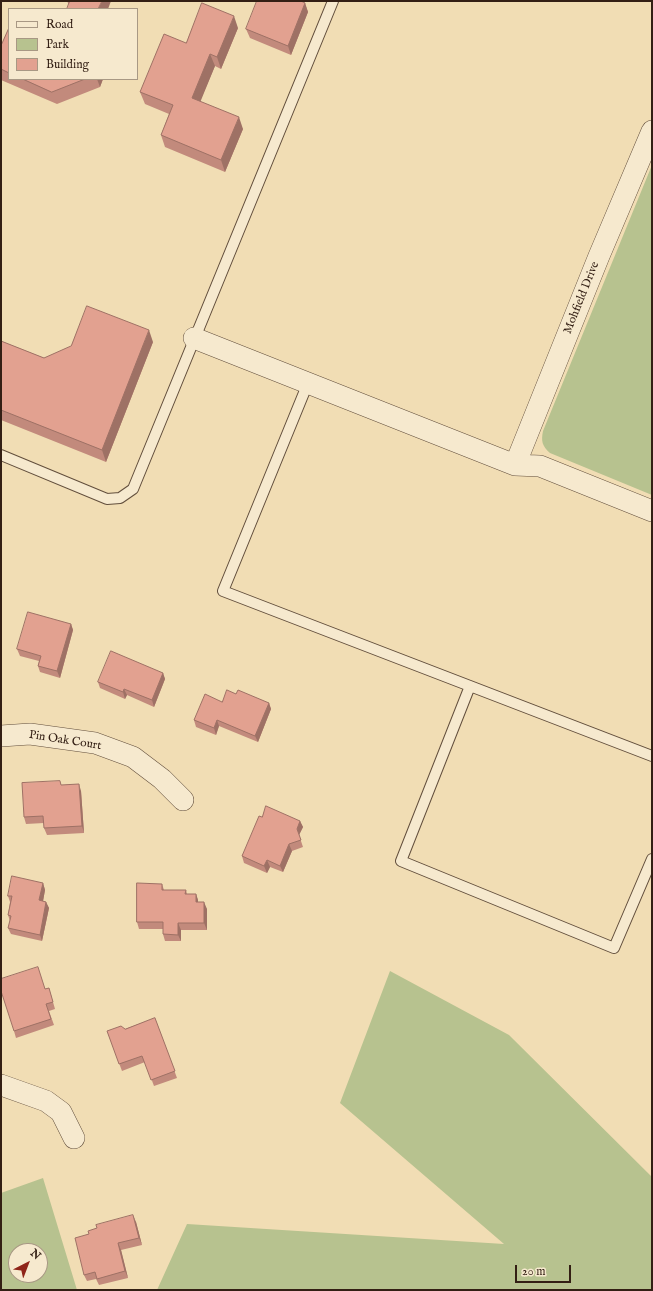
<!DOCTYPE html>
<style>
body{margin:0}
#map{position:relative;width:653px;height:1291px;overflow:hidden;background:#f1ddb4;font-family:"IM FELL English",serif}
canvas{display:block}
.frame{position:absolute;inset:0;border:2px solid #331f14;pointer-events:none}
.legend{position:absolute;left:8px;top:8px;width:130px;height:72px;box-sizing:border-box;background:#f6e9ce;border:1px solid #a89884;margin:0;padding:5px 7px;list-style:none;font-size:12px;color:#331f14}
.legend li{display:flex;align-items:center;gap:8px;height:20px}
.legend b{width:20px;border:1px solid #a89884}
.north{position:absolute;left:8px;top:1243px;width:40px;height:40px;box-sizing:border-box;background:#f6e9ce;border:1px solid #a89884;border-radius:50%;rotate:42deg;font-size:11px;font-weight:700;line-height:16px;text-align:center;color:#331f14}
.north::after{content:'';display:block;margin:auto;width:14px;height:18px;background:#8f2418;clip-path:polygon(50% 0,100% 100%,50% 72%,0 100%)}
.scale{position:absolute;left:515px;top:1265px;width:56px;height:18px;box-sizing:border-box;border:2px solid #331f14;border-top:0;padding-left:5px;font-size:12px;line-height:14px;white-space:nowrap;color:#331f14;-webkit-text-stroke:3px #f6e9ce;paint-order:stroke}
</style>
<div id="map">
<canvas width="653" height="1291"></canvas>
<div class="frame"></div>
<ul class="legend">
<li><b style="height:5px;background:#f6e9ce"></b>Road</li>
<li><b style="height:11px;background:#b7c28f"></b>Park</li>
<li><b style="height:11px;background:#e2a190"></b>Building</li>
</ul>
<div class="north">N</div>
<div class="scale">20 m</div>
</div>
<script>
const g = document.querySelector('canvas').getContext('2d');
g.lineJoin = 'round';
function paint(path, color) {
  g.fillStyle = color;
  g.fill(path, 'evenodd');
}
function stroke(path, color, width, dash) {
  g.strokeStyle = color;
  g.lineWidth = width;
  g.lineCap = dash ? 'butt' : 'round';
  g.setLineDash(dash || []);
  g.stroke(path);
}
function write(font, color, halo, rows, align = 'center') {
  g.font = font + ' "IM FELL English",serif';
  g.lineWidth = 4;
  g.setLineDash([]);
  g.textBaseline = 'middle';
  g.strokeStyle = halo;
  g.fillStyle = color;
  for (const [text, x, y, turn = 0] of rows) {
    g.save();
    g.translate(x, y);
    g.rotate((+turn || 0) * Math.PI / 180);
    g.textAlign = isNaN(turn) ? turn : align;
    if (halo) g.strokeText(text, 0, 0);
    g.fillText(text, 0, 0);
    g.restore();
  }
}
const green = new Path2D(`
 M652,165V495L550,453C542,446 541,441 543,431Z
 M390,971L509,1035L652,1177V1290H157L187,1224L504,1244L340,1103Z
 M43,1178L77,1290H1V1193ZM16,1251H40V1275H16Z`);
const lane = new Path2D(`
 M308,383L223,591L652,756
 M1,455L107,499L120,498L133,489L333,1
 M470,686L401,861L614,948L652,859`);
const street = new Path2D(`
 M194,338L515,465L540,466L652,511
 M515,465L599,256L652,131
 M1,736L30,734L95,743L133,757L162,779L183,800
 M1,1085L46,1101L61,1112L74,1138`);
const wall = new Path2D(`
 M67,1H111L69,5Z
 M305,3L308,12L291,55L250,38L246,29Z
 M9,28V79H103L100,87L57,104L1,80V46Z
 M238,28L221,69L215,66L200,101L243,129L225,172L165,147L161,135L169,114L145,104L140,92L186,43Z
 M1,341L44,358L153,342L106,462L1,420Z
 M71,624L73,630L60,678L40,672L38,666L39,661L20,656L17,649Z
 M163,673L165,679L154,707L127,695L125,699L100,688L98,682Z
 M236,694L269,703L271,709L258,742L219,726L216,735L196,727L194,720L222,702Z
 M62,785L81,791L84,833L47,835L44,828V823L26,824L24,817Z
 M262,817L300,821L303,827L299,835L303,847L292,851L283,872L270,867L267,873L244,863L242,856Z
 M43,883L45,890L43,901L46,902L49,908L42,941L11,934L8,928L10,921L8,915L10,902L8,896Z
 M162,884L164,890H186L187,894H196L198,900V902L207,909V930H181V941H165L163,934V929H139L137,922Z
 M49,988L55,1009L49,1011L54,1025L16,1038L14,1031L45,989Z
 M155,1018L177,1078L154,1086L145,1062L122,1071L107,1031L125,1029Z
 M136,1222L142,1245L121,1250L128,1278L99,1285L96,1279L87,1281L84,1275L89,1234Z`);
const shadedWall = new Path2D(`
 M102,1H111L108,9H98Z
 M305,3L308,12L291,55L288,46Z
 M234,16L238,28L221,69L217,57Z
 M210,54L215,66L197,110L192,98Z
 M97,79H103L100,87Z
 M239,117L243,129L225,172L221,160Z
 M149,330L153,342L106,462L102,450Z
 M71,624L73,630L60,678L57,671Z
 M163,673L165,679L154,707L152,700Z
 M124,689L127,695L125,699L123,692Z
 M269,703L271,709L258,742L255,736Z
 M217,720L219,726L216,735L214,728Z
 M79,784L81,791L84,833L82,826Z
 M300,821L303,827L299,835L303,847L297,829Z
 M289,844L292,851L283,872L280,866Z
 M267,860L270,867L267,873L264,866Z
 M43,883L45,890L42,907L39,900Z
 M196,894L198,900V909L196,902Z
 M46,902L49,908L42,941L40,935Z
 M204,902L207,909V930L204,923Z
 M178,923L181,930V941L178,935Z
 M133,1215L136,1222L142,1245L139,1238Z
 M118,1243L121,1250L128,1278L125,1271Z`);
const building = new Path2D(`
 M70,1H102L98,9H67Z
 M257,1H301L305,3L288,46L246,29Z
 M202,3L234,16L217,57L210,54L192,98L239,117L221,160L161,135L173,105L140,92L164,34L186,43Z
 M9,28V73L1,69V46Z
 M23,79H85L52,92Z
 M87,306L149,330L102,450L1,410V341L44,358L71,346Z
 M28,612L71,624L57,671L38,666L41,656L17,649Z
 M111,651L163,673L152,700L124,689L123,692L98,682Z
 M227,690L236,694L238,690L269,703L255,736L217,720L214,728L194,720L205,694L222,702Z
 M60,781L61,785L79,784L82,826L44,828L43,816L24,817L22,783Z
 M266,806L300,821L297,829L301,840L289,844L280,866L267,860L264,866L242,856L259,816L262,817Z
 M12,876L43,883L39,900L46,902L40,935L8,928L11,916L8,915L12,896H8Z
 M137,883L162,884V890H186L185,894H196V902H204V923H178V935L163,934V922H137Z
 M38,967L45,989L49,988L53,1002L46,1004L51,1019L14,1031L1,991V979Z
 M155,1018L175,1071L151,1080L142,1056L119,1064L107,1031L121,1026L125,1029Z
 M133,1215L139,1238L118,1243L125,1271L97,1279L95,1272L84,1275L75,1238L89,1234L88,1231L97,1228L96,1225Z`);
const streetNames = [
 ["Mohfield Drive",582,298,-68],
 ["Pin Oak Court",65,741,9]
];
paint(green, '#b7c28f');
stroke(lane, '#624e3c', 12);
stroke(street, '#624e3c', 22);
stroke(lane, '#f6e9ce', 10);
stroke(street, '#f6e9ce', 21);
paint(wall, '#c28a7c');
paint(shadedWall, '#9e7165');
paint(building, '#e2a190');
stroke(building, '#9e7165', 1);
write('12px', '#331f14', '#f6e9ce', streetNames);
</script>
